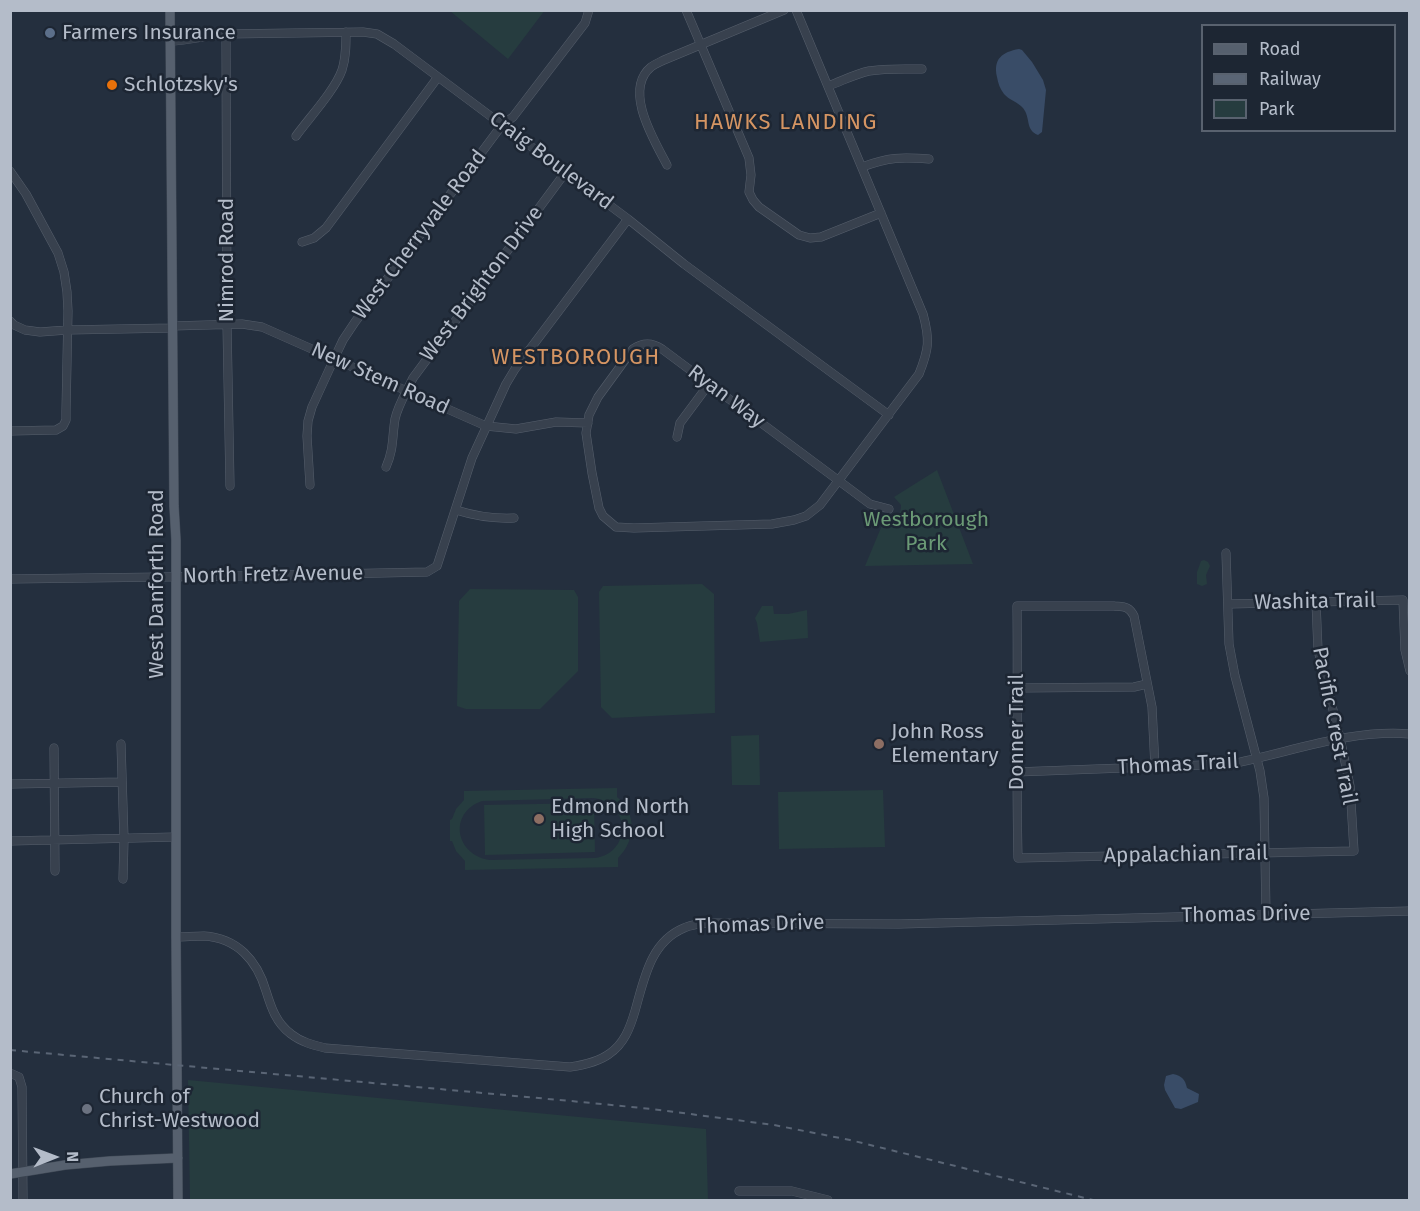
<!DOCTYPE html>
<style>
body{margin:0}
#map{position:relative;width:1420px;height:1211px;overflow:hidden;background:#242f3e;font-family:"Fira Sans",sans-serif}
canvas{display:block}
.frame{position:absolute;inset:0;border:12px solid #b4bcc9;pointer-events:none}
.legend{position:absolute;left:1201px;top:24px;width:195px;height:108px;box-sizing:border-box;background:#1d2633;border:2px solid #59626f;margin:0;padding:8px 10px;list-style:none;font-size:18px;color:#b4bcc9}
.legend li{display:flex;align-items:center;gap:12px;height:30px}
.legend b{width:30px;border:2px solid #59626f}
.north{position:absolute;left:24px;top:1127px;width:60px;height:60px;-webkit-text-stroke:4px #1d2633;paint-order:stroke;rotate:89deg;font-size:16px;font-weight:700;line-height:24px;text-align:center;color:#b4bcc9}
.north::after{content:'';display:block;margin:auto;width:21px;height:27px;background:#b4bcc9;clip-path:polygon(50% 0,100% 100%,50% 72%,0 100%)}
</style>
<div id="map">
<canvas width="1420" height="1211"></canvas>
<div class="frame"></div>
<ul class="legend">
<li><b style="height:8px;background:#56606e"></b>Road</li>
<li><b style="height:8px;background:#5a6575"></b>Railway</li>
<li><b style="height:16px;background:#263c3f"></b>Park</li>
</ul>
<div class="north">N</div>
</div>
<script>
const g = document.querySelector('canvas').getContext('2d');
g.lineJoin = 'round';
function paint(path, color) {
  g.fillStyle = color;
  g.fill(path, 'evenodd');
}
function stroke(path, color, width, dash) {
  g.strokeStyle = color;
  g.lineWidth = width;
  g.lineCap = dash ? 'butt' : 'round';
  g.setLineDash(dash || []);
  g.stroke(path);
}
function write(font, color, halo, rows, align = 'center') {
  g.font = font + ' "Fira Sans",sans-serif';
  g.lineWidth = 5;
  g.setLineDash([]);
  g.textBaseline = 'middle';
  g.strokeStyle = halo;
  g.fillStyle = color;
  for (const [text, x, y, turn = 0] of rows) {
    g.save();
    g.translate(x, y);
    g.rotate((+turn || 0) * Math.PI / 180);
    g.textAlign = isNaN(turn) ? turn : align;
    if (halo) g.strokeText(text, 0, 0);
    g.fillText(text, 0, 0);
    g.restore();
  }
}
const green = new Path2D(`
 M545,10L508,59L450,11V10Z
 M937,470L973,564L865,566L885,518C896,520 901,516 901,505L894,497Z
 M1204,560L1208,562L1210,566L1206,575L1207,584L1202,586L1197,584V572L1201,561Z
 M702,584L714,594L715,713L612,718L601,707L599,592L603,586Z
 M470,589L574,590L578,597V671L540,709H466L457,706L459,601Z
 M762,606H773L774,614H788L807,610L808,638L760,642L757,623L755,618Z
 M759,735L760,785H732L731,736Z
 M617,788V797C637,814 636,840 618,858V867L465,870V861L456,851L452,841H450V820L452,819L456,809L464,800V791ZM593,798C631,802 632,853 595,858L490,860C455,855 448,813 482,801Z
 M883,790L885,847L779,849L778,792Z
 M594,803L595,852L485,855L484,805Z
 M188,1080L706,1129L708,1200H190Z`);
const water = new Path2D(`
 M1019,49L1022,50L1032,62L1043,80L1046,90L1042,132L1038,135C1025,130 1031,118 1023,108C1018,102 1009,100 1004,94C1000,89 998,83 997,77C993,59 1002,52 1019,49Z
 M1173,1074C1182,1076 1185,1079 1187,1088L1199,1094L1198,1102L1181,1109L1175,1108L1165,1090L1164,1085L1166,1076Z`);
const minor = new Path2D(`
 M686,10L749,158L751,175L749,192L753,200L759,207L799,235L810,238L821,237L881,213
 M796,10L923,314C930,340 929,349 919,374L820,505L806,516L794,520L772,524L634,528L616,527L603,516L599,508L592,473L586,433L589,415L598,397L633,349C643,342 653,343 662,349L870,504L889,509
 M226,34L227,324L230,486
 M170,41C189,41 207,35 226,34L363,32L377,34L394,44L628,219L684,264L889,415
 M828,86C842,81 855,74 869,71C886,68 905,69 922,69
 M296,136C309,118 335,90 342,70C346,58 346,45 346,32
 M667,165C654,140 623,90 651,67C655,64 660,62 664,60L784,10
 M862,167C889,157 901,157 929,159
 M10,171L26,194L58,253L64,272L67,292L68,311L66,411V420L63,426L56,430L10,431
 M302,242L314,238L326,228L438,77
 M10,321L14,325L25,330L40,332L67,330L172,328
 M172,326L242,324L262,327L486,426L516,429L556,422L588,423
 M677,437L680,423L709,384
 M386,467C394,449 392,437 395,419C398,405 407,391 413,378L565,173
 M310,485L307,436L308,421L312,407L334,359L343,340L355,322L502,125L513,117L585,23L589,10
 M456,510C475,516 493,519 514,518
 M1226,553L1229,644L1235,676L1260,771L1264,798L1266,914
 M10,579L239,576L427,572L437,566L472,458L506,384L515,369L628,219
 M1228,604L1403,600L1405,650L1410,671
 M1018,688L1134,687L1147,684
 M121,744L124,839L123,879
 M54,748L55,871
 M1155,767L1152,707L1134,616C1129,606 1124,607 1114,606H1017C1018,690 1016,774 1018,858L1354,851L1350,786L1340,738L1318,650L1316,602
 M1016,772L1230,764C1289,753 1348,729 1410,734
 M10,784L122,782
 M10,841L175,837
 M176,937C185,937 194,936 204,936C237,938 257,960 266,991C271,1007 276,1023 291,1034C301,1042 313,1045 325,1048L570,1067C584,1065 598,1062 609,1054C624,1044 630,1028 635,1011C644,980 650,942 684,928C690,925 696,925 702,923L899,924L1410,911
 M10,1073L19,1077L22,1087L23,1200
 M739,1191H792L828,1200`);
const major = new Path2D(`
 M170,10L174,506L176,540V937L178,1200
 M10,1174L65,1165L110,1161L178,1158`);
const rail = new Path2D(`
 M10,1050L571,1101L652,1109L774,1125L850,1140L1093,1200`);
const markers = [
 [50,33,6,"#5c6f8a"],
 [112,85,6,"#e8710a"],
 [879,744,6,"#8d6e63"],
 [539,819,6,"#8d6e63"],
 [87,1109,6,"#6b7280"]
];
const poiNames = [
 ["Farmers Insurance",62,33],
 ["Schlotzsky's",124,85],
 ["John Ross",891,732],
 ["Elementary",891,756],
 ["Edmond North",551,807],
 ["High School",551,831],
 ["Church of",99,1097],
 ["Christ-Westwood",99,1121]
];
const streetNames = [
 ["Craig Boulevard",551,161,37],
 ["West Cherryvale Road",420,235,-53],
 ["Nimrod Road",227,260,-90],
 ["West Brighton Drive",482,284,-53],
 ["New Stem Road",380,379,24],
 ["Ryan Way",726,397,37],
 ["North Fretz Avenue",273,575,-1],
 ["West Danforth Road",157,584,-90],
 ["Washita Trail",1315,602,-1],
 ["Pacific Crest Trail",1334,726,79],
 ["Donner Trail",1017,732,-90],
 ["Thomas Trail",1178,765,-3],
 ["Appalachian Trail",1186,855,-1],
 ["Thomas Drive",1246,915,-1],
 ["Thomas Drive",760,925,-2]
];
const parkNames = [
 ["Westborough",926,520],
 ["Park",926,544]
];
const neighbourhoodNames = [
 ["HAWKS LANDING",786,123],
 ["WESTBOROUGH",576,358]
];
paint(green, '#263c3f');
paint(water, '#394c67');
stroke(minor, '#565f6c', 9);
stroke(major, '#414a57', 10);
stroke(minor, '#38414e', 8);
stroke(major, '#56606e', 9);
stroke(rail, '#5a6575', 2, [6, 6]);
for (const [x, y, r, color] of markers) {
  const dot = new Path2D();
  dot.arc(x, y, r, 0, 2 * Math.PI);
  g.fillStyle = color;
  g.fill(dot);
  stroke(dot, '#1d2633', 2);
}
write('21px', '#b4bcc9', '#1d2633', poiNames, 'left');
write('21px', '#b4bcc9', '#1d2633', streetNames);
write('21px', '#6b9a76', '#1d2633', parkNames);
g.letterSpacing = '1.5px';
write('22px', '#d59563', '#1d2633', neighbourhoodNames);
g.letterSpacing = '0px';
</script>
